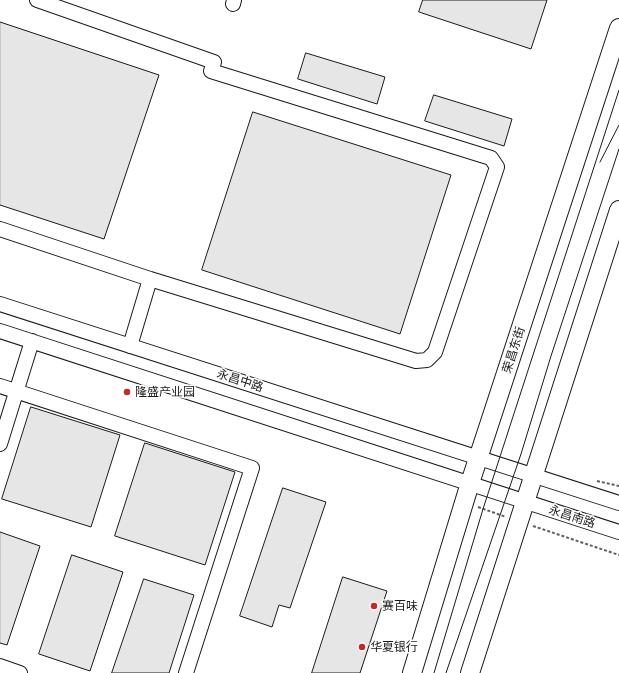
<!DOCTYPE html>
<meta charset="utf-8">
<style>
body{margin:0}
canvas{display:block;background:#fff}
</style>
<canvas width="619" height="673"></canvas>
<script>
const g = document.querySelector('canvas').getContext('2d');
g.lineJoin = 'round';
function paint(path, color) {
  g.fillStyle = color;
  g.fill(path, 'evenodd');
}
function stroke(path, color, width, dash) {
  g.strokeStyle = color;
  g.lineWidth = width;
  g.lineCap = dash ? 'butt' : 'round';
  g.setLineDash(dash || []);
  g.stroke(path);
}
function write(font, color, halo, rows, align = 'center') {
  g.font = font + ' Montserrat,"Noto Sans SC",sans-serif';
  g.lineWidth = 3;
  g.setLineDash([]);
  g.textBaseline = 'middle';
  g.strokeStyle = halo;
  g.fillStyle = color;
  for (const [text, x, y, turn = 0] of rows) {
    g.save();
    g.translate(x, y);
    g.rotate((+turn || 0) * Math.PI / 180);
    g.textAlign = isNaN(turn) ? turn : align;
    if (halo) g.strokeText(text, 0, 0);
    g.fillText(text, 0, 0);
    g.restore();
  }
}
const building = new Path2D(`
 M423,0H547L531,49L419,12Z
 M0,22L159,75L104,239L0,205Z
 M306,53L385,77L377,104L298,79Z
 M434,95L512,119L504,146L425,121Z
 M253,112L451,175L400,334L202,270Z
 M31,407L120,435L91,527L2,499Z
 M145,443L235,472L205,565L115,536Z
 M283,488L326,502L290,608L279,605L272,627L240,616Z
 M0,532L40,546L7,645L0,643Z
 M72,555L123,572L90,671L39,654Z
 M343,577L387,591L360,673H312Z
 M144,579L194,595L169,673H112Z`);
const path = new Path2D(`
 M597,481L619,486
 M478,507L506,517
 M533,526L619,555`);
const minor = new Path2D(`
 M233,4L234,0
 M0,229L150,279L416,361L427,360L435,352L497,167L491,158L211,71L214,62L37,0
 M0,304L619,503
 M0,331L619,532
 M130,346L150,279
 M0,386L252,468L186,673
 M0,444L32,341
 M0,666L20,673`);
const major = new Path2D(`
 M412,673L470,483L619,28
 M470,673L619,210`);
const tram = new Path2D(`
 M600,162L619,125
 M434,673L483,509L619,90
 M446,673L521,454L551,356L619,149`);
const markers = [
 [127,392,4,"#c62828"],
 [374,606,4,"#c62828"],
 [362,647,4,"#c62828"]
];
const streetNames = [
 ["荣昌东街",514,350,-72],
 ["永昌中路",240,381,18],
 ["永昌南路",572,517,18]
];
const poiNames = [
 ["隆盛产业园",135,392],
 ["赛百味",382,606],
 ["华夏银行",370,647]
];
paint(building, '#e6e6e6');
stroke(building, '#1a1a1a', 1);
stroke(minor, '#1a1a1a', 16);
stroke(major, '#1a1a1a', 20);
stroke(path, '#5f5f5f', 2, [3, 2]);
stroke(minor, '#fff', 14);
stroke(major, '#fff', 18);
stroke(tram, '#1a1a1a', 1);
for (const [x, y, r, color] of markers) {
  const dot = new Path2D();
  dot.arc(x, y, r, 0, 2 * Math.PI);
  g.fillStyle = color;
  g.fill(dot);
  stroke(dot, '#fff', 1.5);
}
write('12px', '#1a1a1a', '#fff', streetNames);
write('12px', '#1a1a1a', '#fff', poiNames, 'left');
</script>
